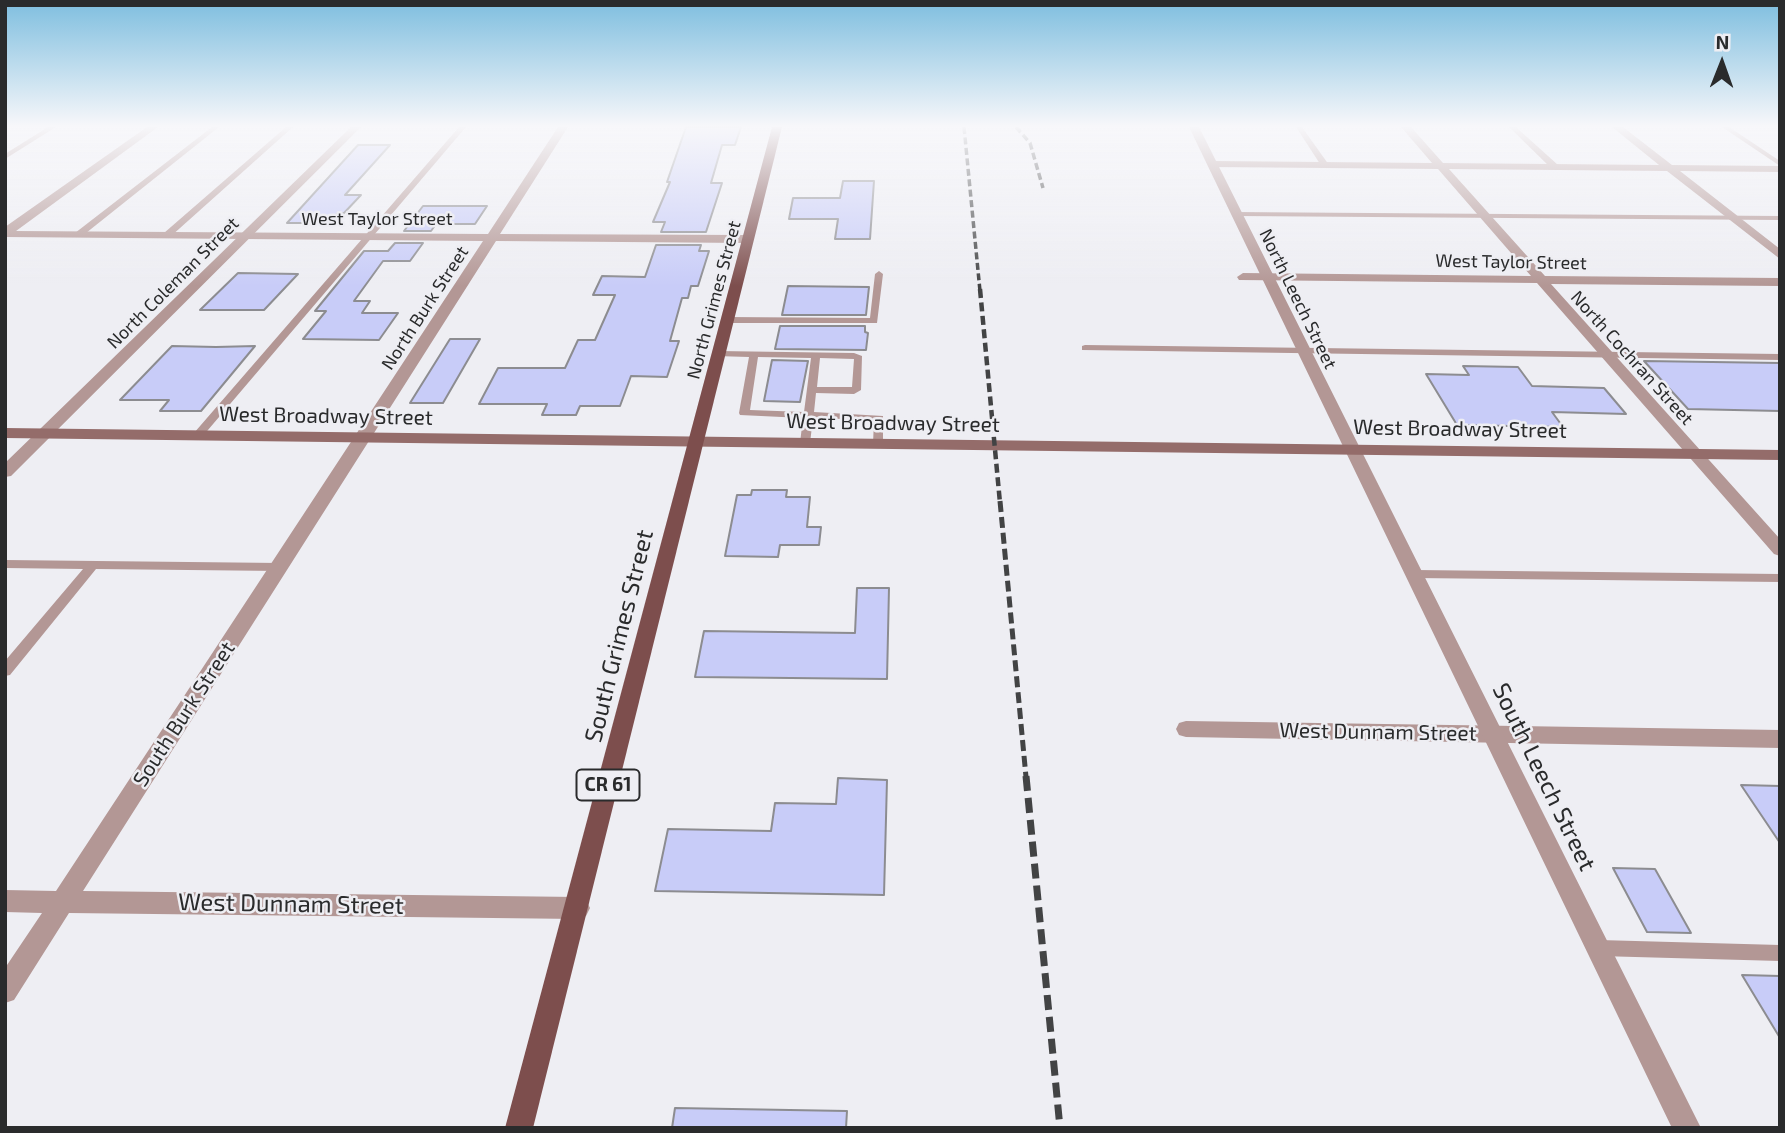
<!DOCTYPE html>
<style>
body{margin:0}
#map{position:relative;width:1785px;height:1133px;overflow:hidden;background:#eeeef3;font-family:"Exo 2",sans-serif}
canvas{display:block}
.frame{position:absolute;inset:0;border:7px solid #2a2b2c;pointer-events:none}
.north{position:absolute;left:1687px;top:28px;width:70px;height:70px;-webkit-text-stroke:5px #eeeef3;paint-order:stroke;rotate:1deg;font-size:19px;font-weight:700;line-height:28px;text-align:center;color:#2a2b2c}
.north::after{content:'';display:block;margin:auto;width:24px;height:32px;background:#2a2b2c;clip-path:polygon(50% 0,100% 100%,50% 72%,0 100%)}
</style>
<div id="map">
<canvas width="1785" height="1133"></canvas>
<div class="frame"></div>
<div class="north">N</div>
</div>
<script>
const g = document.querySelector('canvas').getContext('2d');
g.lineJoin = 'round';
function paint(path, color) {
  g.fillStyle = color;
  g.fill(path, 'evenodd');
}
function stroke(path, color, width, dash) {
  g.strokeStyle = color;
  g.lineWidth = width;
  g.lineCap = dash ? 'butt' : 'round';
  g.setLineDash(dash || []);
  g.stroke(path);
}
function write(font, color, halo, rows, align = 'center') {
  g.font = font + ' "Exo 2",sans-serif';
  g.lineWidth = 5;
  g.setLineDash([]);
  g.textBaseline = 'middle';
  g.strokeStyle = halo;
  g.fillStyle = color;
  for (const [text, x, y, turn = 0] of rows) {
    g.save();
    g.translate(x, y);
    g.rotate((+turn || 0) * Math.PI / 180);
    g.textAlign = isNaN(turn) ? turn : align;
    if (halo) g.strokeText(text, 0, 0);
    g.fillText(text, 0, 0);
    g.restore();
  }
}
const building = new Path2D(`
 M686,127H741L735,145H722L711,183H722L706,232H661L665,222H653L670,182H667Z
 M358,145H390L345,195H361L344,213H338L328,223H287Z
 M843,181H874L870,239H835L838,219H789L793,198H840Z
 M423,206H487L475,224H436L431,231H404Z
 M395,243H423L410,261H383L354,301H370L362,313H398L379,340L303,339L326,311H315L364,251H388Z
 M656,245H701L699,251H709L698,286H691L688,298H682L670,341H679L667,377L631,376L620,406H580L576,415H542L547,404H479L498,368H565L578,340H595L615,295H593L602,276L645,277Z
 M238,273L298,274L264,310H200Z
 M788,286L869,287L866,315H782Z
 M780,326H865V332L868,333L866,350L775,349Z
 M450,339H480L443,403H410Z
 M172,346L216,347L255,346L201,411H160L169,400H120Z
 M772,360L808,361L800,402L764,401Z
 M1644,361L1780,363V411L1688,409Z
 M1463,366L1518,367L1532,386L1604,388L1626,414L1552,412L1563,427L1457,425L1426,374L1469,375Z
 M752,490H787L786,497H810L807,527H821L819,545H780L778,557L725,556L737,495H751Z
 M857,588H889L887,679L695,677L704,631L855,633Z
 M838,778L887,780L884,895L655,891L668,829L771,831L775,803L836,804Z
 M1741,785L1780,786V843Z
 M1613,868L1655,869L1691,933L1647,932Z
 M1742,975L1780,976V1038Z
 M675,1108L847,1111L846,1128H672Z`);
const service = new Path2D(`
 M48,127H56L5,159V154Z
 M212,127H219L81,237H75V233Z
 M286,127H293L170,237H164V233Z
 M459,127H466L202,437H194L193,435L194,433Z
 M1296,127H1302L1329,165L1328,167H1322Z
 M1509,127H1516L1558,165V169H1552Z
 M1722,127H1729L1780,161V166Z
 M1234,212L1780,216V220L1237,216H1234Z
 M879,271L883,274L877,323H726L721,320L726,317L870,318L875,274Z
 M1085,345L1780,354V360L1082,350V346Z
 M718,351L854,353L862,356L861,390L854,394L816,393L814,412L883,416V444L878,447L873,444L874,420L813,418L810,443L805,446L800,443L803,418L740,415L739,413L749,357L715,356L713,354ZM758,357L811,358L804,412L750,410ZM820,358L854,359L852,387H817Z
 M5,560L280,563L286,567L280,571L96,569L10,675L5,676V661L83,569L5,568Z
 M1415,570L1780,574V582L1415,578L1409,574Z
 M1599,940L1780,945V961L1599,956L1593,954L1591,948L1593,942Z`);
const minor = new Path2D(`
 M147,127H158L16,231L488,234L558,127H568L500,234L748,235L754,239L748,243L496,241L83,891L578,897L586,900L590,908L586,916L578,919L69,913L14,1000L5,1003V968L42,913L5,912V890L56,891L483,241L5,237V227Z
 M1401,127H1411L1443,163L1659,165L1612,127H1623L1672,165L1780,166V172L1680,171L1780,249V259L1667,171L1449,169L1545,276L1780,278V286L1551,284L1780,539V556L1774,554L1537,283L1239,280L1237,277L1243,273L1531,276L1438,169L1213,167L1208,164L1213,161L1432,163Z
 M1186,721L1780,730V748L1186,737L1179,735L1176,729L1179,723Z`);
const tertiary = new Path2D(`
 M351,127H361L11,476L5,477V463Z
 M1189,127H1199L1701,1128H1672Z`);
const secondary = new Path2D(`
 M5,428L1780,450V460L5,438Z`);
const primary = new Path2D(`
 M772,127H782L533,1128H505Z`);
const railFar3 = new Path2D(`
 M964,127L980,291
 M1016,127L1030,143L1043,188`);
const railFar2 = new Path2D(`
 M980,289L1000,503`);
const railFar1 = new Path2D(`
 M1000,501L1026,777`);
const rail = new Path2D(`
 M1026,776L1060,1128`);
const farStreetnames = [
 ["West Taylor Street",377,219],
 ["West Taylor Street",1511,262,1],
 ["North Coleman Street",173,283,-45],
 ["North Leech Street",1298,299,64],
 ["North Grimes Street",714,300,-75],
 ["North Burk Street",425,308,-57],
 ["North Cochran Street",1632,358,48]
];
const shields = [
 [608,785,63]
];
const shieldNames = [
 ["CR 61",608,785]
];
const streetNames = [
 ["West Broadway Street",326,416,1],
 ["West Broadway Street",893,423,1],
 ["West Broadway Street",1460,429,1],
 ["South Burk Street",184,714,-57],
 ["West Dunnam Street",1378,732,1]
];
const nearStreetnames = [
 ["South Grimes Street",619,636,-76],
 ["South Leech Street",1544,777,64],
 ["West Dunnam Street",291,904,1]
];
paint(building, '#c8ccf8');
stroke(building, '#8c8c90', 2);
paint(service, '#b39795');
paint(minor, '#b39795');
paint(tertiary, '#b39795');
paint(secondary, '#946c6a');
paint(primary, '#7d4e4d');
stroke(railFar3, '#424344', 3.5, [7, 3.5]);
stroke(railFar2, '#424344', 4.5, [9, 4.5]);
stroke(railFar1, '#424344', 5, [11, 5]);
stroke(rail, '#424344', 7, [15, 7]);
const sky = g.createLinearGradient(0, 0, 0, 286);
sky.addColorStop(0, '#7ebedf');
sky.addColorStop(0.44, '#f7f7fa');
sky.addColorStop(1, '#f7f7fa00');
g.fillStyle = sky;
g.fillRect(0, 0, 1785, 286);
write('18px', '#2a2b2c', '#eeeef3', farStreetnames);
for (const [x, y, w] of shields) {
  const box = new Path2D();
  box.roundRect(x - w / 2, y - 15.5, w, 31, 5);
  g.fillStyle = '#eeeef3';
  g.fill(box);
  stroke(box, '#2a2b2c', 2);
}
write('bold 19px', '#2a2b2c', null, shieldNames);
write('21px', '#2a2b2c', '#eeeef3', streetNames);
write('24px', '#2a2b2c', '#eeeef3', nearStreetnames);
</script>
